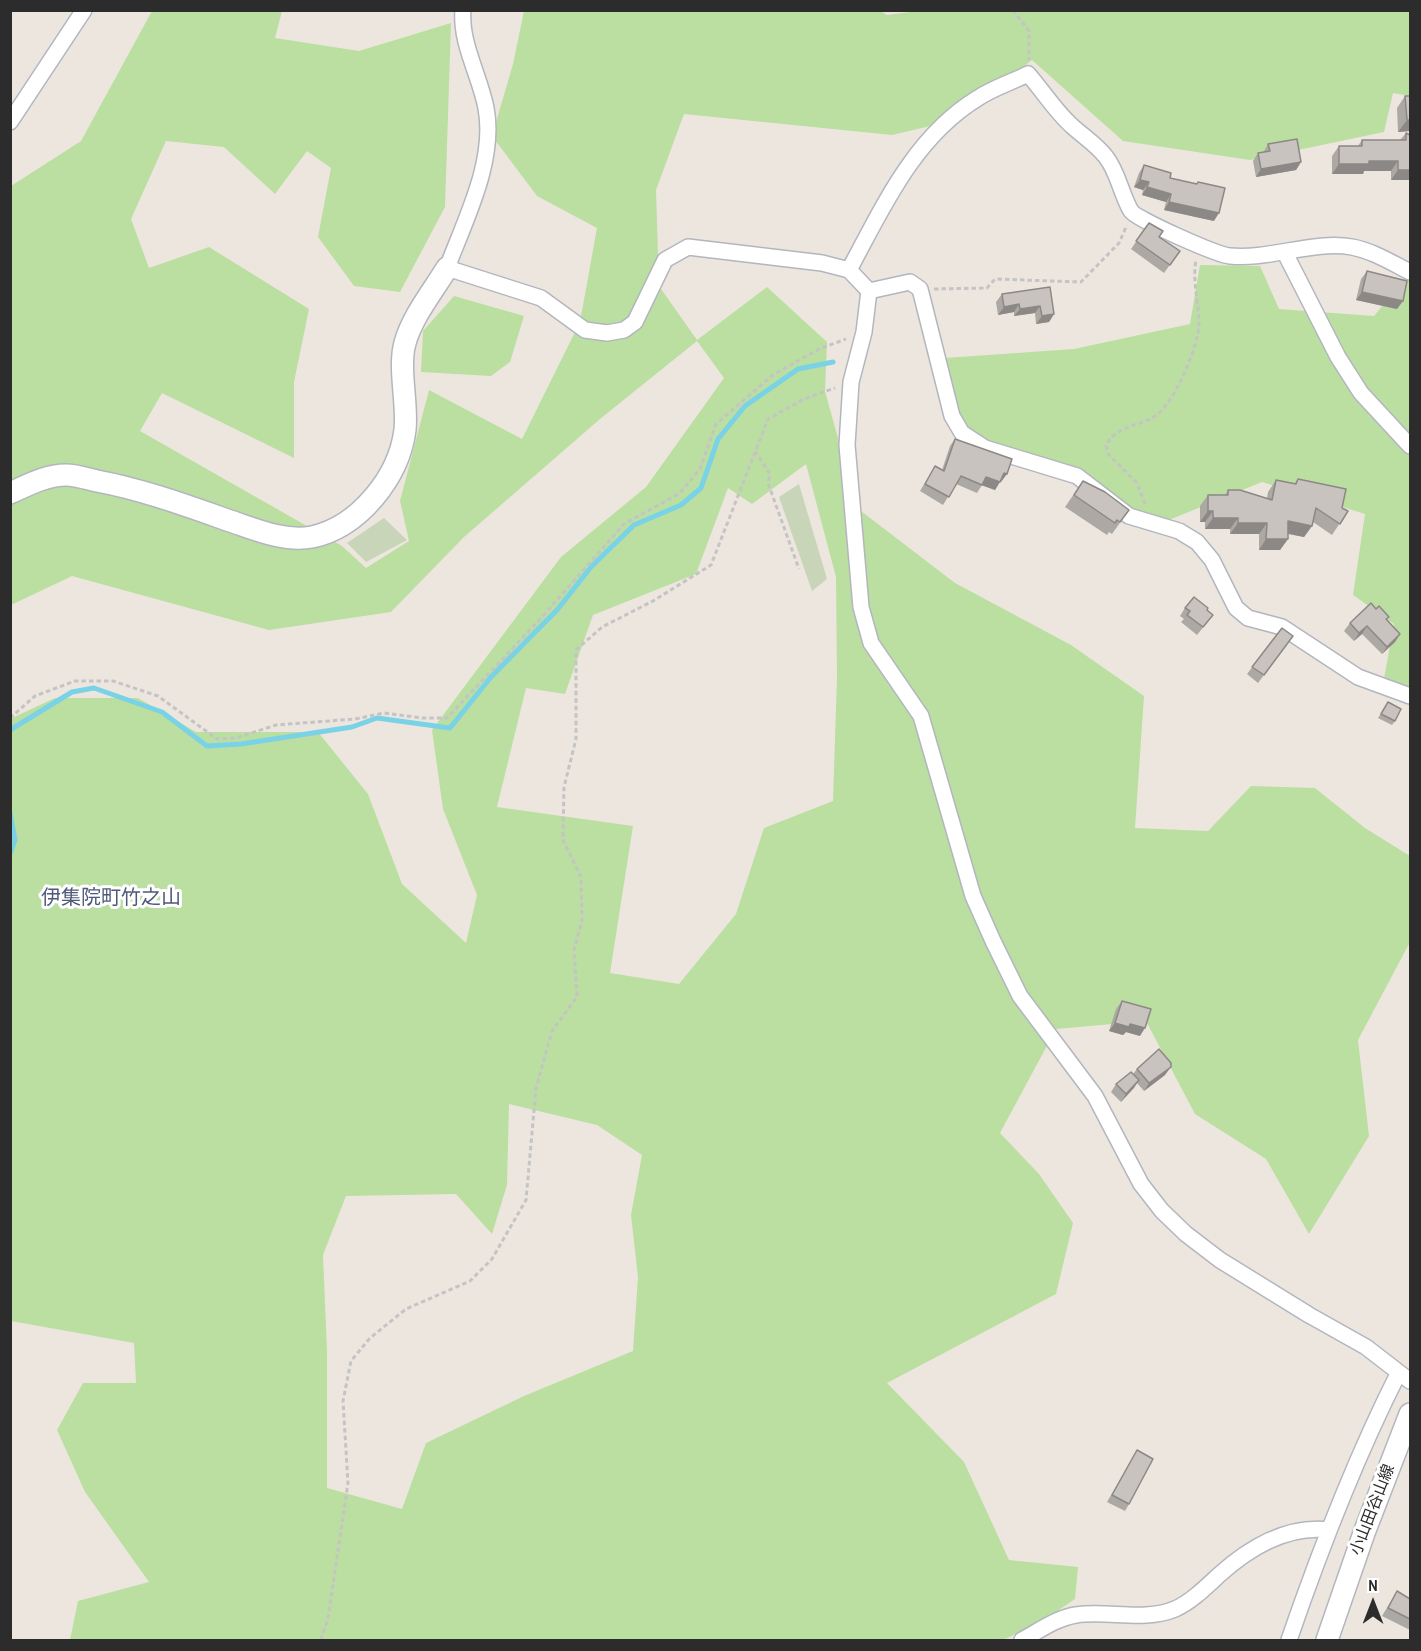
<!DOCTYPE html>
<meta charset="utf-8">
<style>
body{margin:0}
#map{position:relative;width:1421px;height:1651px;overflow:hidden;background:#ede6df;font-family:"Archivo Narrow",sans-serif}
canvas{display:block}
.frame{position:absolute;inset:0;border:12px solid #2c2c2c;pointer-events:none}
.north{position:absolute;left:1343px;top:1573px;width:60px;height:60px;-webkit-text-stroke:4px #fff;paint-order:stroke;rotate:0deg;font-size:16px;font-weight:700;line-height:24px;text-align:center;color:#2c2c2c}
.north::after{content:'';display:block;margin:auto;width:21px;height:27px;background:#2c2c2c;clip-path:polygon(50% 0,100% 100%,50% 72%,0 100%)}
</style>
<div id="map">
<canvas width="1421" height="1651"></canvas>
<div class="frame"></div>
<div class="north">N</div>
</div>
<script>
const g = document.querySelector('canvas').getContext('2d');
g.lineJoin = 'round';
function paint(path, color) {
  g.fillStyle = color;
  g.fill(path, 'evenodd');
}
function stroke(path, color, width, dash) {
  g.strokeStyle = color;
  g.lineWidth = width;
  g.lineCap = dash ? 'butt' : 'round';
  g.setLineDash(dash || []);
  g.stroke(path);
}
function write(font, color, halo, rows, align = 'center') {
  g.font = font + ' "Archivo Narrow","Noto Sans JP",sans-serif';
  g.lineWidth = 6;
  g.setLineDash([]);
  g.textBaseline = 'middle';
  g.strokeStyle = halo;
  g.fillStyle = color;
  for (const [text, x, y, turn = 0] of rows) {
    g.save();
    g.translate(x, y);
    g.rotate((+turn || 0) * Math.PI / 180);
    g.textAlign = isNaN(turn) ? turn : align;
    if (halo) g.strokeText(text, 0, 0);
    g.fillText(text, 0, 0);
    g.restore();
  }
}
const green = new Path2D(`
 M879,10L887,15L926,10L1410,11V96L1393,93L1384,132L1250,160L1123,141L1032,60L956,120L892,135L684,114L656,190L659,286L697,340L767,287L827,342L825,391L857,508L955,583L1071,645L1144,696L1135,828L1208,831L1251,786L1315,788L1365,828L1410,856V942L1358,1040L1369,1136L1309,1234L1266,1159L1195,1114L1146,1021L1056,1029L1000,1133L1039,1174L1073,1223L1056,1294L887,1383L964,1462L1009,1560L1078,1567L1075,1599L1041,1622L1003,1640H70L78,1601L149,1582L85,1492L57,1430L83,1383H136L134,1343L11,1321L10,719L55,698H138L196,732H318L368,794L402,884L466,943L477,895L443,809L432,730L561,557L646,487L724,378L697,341L600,419L464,537L391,612L269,630L72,576L11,605V186L81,141L152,11H282L275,38L359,51L451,23L445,207L400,292L354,286L318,237L331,168L307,151L275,194L224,147L166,141L131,219L149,268L209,247L309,309L294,382V458L162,393L140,431L342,546L366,568L409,541L400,501L429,390L522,439L580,322L597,228L537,196L492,136L513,64L524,11ZM806,464L836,577L837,677L833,801L764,828L736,914L679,984L610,973L633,826L497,807L526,688L565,694L593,615L696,574L728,488L752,504ZM509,1104L597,1125L642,1155L631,1215L638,1277L633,1351L524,1396L426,1443L402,1509L327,1488V1351L323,1255L346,1196L456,1194L492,1234L507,1185Z
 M1200,265L1260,266L1279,309L1374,316L1408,275H1410V690L1383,684L1394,624L1353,595L1365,514L1262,482L1159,524L1063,476L982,450L945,416V358L1074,349L1190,324Z
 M454,296L524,316L510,362L491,376L421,372L423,331Z`);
const cemetery = new Path2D(`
 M799,484L827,579L812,591L779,497Z
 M384,518L407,540L366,562L347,543Z`);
const stream = new Path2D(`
 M10,730L72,692L94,688L162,712L207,746L241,744L352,727L377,718L450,728L491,677L557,610L591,567L634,525L681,505L701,488L718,439L745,406L798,369L833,362
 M10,813L15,840L10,854`);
const path = new Path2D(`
 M1013,10L1029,31V60
 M934,289L987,288L995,279L1081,282L1119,243L1127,225
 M755,451L770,474L768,483L799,569
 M1145,504L1137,483L1109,455L1106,446C1117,423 1144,427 1159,413C1176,398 1198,347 1199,325C1199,304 1192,281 1196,260
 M10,718L35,696L75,681H113L158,696L217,739L236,738L276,725L355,719L384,713L422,718H447L543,616L624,524L680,493L700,469L716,424L773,375L819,349L846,339
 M321,1640L328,1618L348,1483L343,1401L351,1361L370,1338L406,1309L470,1281L492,1259L526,1200L536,1088L552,1031L577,997L574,950L582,920L581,877L563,840L564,787L576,739V650L602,627L653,601L711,565L768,419L804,399L835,388`);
const street = new Path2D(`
 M463,10C460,43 480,76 486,108C496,161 465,220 447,268L541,298L585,330L607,333L624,330L635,322L665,260L688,247L822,263L849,270L869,291
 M10,122L84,10
 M1285,253L1338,357L1361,393L1410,446
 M849,270C883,207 914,137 978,98C993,88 1012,82 1028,74C1043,91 1056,112 1072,126C1084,137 1096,144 1106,157C1118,172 1121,194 1131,211C1136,219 1217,255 1230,256C1269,260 1314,240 1352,247C1373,251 1392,263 1410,272
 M869,291L864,332L851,382L847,445L861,607L871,643L921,716L973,896L993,941L1020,996L1095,1096L1141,1184L1162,1211L1186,1234L1220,1260L1309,1315L1366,1347L1410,1381
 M869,291L910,282L920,289L952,416L962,433L985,448L1077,476L1129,516L1179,531L1197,542L1212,560L1236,608L1248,618L1282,627L1358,677L1410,696
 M1022,1640C1039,1631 1056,1618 1076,1615C1108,1610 1144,1622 1175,1609C1191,1602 1206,1587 1219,1575C1249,1548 1287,1525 1329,1530
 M1289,1640C1320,1550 1355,1459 1398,1374`);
const secondary = new Path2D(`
 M10,493C28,485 46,475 66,475C76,475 88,479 97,481C145,490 190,507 236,523C259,531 287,542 312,537C359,527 399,477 405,430C408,405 398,367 405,343C412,317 433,291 447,268
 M1327,1640L1364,1533L1410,1414`);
const wall = new Path2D(`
 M1405,96L1410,131L1398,132L1397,108Z
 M1406,133L1410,180H1391V171H1364L1363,174H1332V156L1339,146H1358L1362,140H1400Z
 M1268,144L1301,162L1296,170L1256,177L1253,161L1258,153H1263Z
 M1144,165L1170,178L1196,184L1198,182L1214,221L1164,210L1166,202L1142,195L1143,190L1134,187L1139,173Z
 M1149,223L1159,237L1180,251L1164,273L1131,249Z
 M1367,271L1397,309L1356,300L1361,279Z
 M1050,287L1054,314L1049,322L1036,324L1035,313L1014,316V312L998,315L996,302L1002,294Z
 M955,439L1001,482L1000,481L995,490L982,485L977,493L956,484L943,505L920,491L935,466L942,470L950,446Z
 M1298,479L1348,511L1332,535L1313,522L1312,526L1304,537L1288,534V539L1280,550H1259V534H1230V529H1205V522H1200V506L1208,495H1225L1228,490L1267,498L1268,492L1276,480L1294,484Z
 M1083,481L1129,510L1112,534L1109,532L1107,535L1065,507Z
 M1185,608L1207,610L1213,615L1197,635L1181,622L1184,619L1180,616Z
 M1376,609L1389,617L1387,620L1400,634L1395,642L1382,654L1362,634L1354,641L1344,631L1350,623Z
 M1282,628L1293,636L1258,683L1247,674Z
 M1388,702L1395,721L1392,725L1378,718Z
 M1122,1001L1140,1036L1126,1032L1123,1035L1109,1031L1116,1009Z
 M1137,1069L1165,1075L1144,1091L1137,1083L1121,1102L1111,1092L1116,1084L1133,1074Z
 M1137,1450L1129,1504L1125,1511L1107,1502Z
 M1397,1591L1410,1599V1630L1382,1616Z`);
const shadedWall = new Path2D(`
 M1407,120H1410V131L1398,132Z
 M1369,161H1398L1391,171H1364L1363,174H1332L1339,164Z
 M1301,162L1296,170L1256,177L1261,169Z
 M1398,170H1410V180H1391Z
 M1140,180L1149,182L1143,190L1134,187Z
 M1147,187L1171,194L1166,202L1142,195Z
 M1169,202L1219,213L1214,221L1164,210Z
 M1362,292L1403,301L1397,309L1356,300Z
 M1019,304L1014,312L998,315L1004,307Z
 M1040,306L1035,313L1014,316L1020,309Z
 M1054,314L1049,322L1036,324L1042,316Z
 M1004,473L1007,474L1001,482L998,480Z
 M986,477L1000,482L995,490L981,485Z
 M1208,511H1213L1205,522H1200Z
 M1213,518H1238L1230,529H1205Z
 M1288,521L1312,526L1304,537L1280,532Z
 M1238,523H1267L1259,534H1230Z
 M1266,539H1288L1280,550H1259Z
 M1367,626L1362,634L1354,641L1359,633Z
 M1400,634L1395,642L1382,654L1387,647Z
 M1115,1023L1130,1024L1145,1028L1140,1036L1126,1032L1123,1035L1109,1031Z
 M1171,1067L1165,1075L1144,1091L1149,1083Z
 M1139,1080L1134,1088L1121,1102L1126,1094Z`);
const building = new Path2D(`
 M1405,96H1410V120H1407Z
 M1406,133L1410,135V170H1398V161H1369V164H1339V146H1362V140H1406Z
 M1297,139L1301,162L1261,169L1258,153L1270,151L1268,144Z
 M1144,165L1171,173L1170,178L1197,184L1198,182L1225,188L1219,213L1169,202L1171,194L1147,187L1149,182L1140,180Z
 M1149,223L1163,231L1159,237L1180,251L1170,265L1136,241Z
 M1367,271L1407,281L1403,301L1362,292Z
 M1050,287L1054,314L1042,316L1040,306L1020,309L1019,304L1004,307L1002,294Z
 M955,439L1012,459L1007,474L1004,473L1000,482L986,477L982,485L961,476L949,497L925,484L935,466L944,471Z
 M1298,479L1346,489L1342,508L1348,511L1340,524L1316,508L1312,526L1288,521V539H1266L1267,523H1238V518H1213V511H1208V495H1228V490H1240L1272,500L1276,480L1296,484Z
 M1083,481L1105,492L1129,510L1120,522L1117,520L1115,523L1074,495Z
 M1194,597L1208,608L1207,610L1213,615L1203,627L1187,615L1190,611L1185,608Z
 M1371,603L1376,609L1379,606L1389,617L1386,619L1400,634L1387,647L1367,626L1359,633L1350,623Z
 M1282,628L1293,636L1264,675L1252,667Z
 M1388,702L1401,709L1395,721L1381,714Z
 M1122,1001L1151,1009L1145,1028L1130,1024L1129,1027L1115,1023Z
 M1159,1049L1171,1063V1067L1149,1083L1137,1069Z
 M1131,1072L1139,1080L1126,1094L1116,1084Z
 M1137,1450L1153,1459L1129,1504L1112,1495Z
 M1397,1591L1410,1599V1619L1388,1608Z`);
const streetNames = [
 ["小山田谷山線",1373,1510,-69]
];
const quarterNames = [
 ["伊集院町竹之山",111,899]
];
paint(green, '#badfa0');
paint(cemetery, '#c8d5b8');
stroke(stream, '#7ad2e7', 5);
stroke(street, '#b3b6be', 18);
stroke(secondary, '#b3b6be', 24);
stroke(path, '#c4c4c4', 3, [4.5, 3]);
stroke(street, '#fff', 15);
stroke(secondary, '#fff', 21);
paint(wall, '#aca8a4');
paint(shadedWall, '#8c8886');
paint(building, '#c8c3bf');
stroke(building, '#8c8886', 1.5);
write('16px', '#2c2c2c', '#fff', streetNames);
write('20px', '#4f5a7a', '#fff', quarterNames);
</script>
